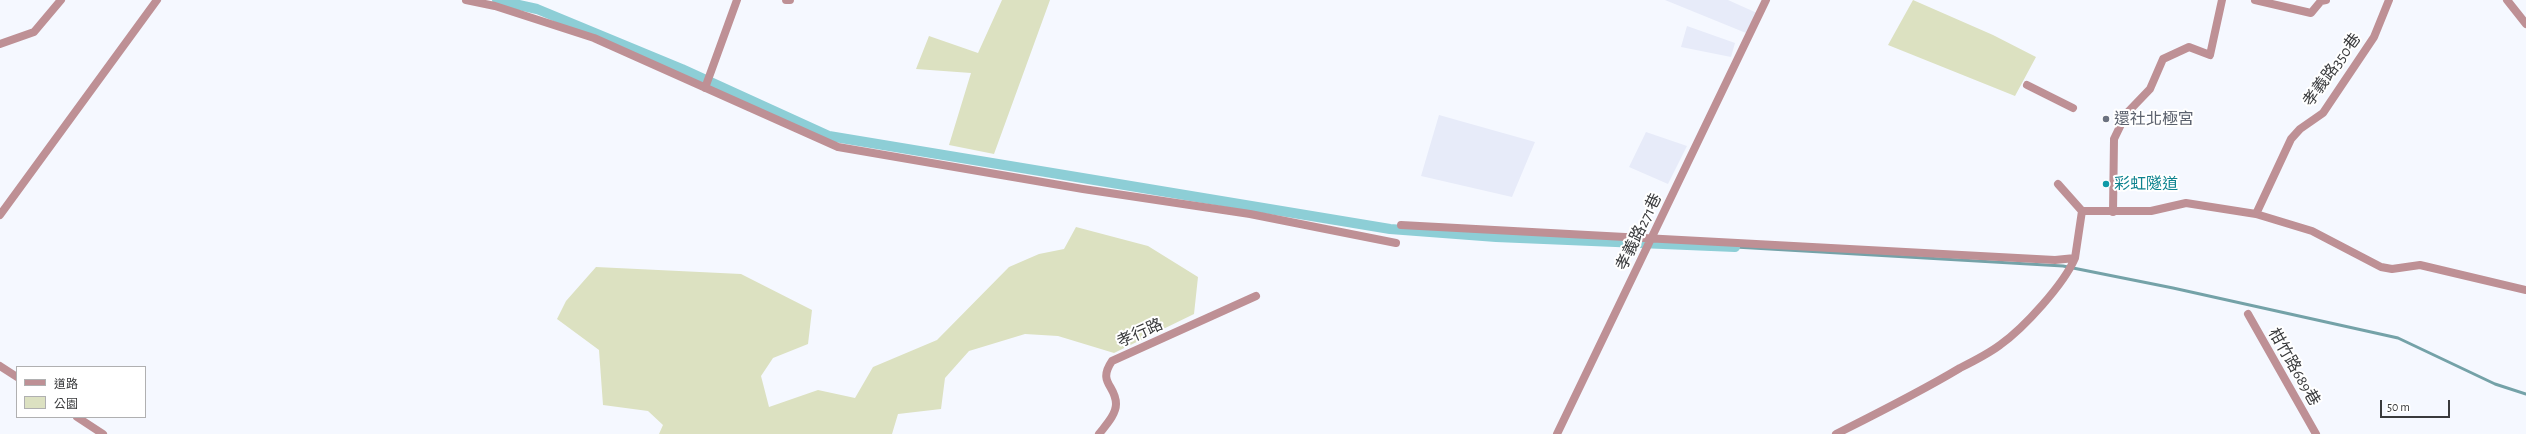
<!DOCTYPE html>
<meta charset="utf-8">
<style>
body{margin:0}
#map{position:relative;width:2526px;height:434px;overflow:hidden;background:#f5f8ff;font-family:"Alegreya Sans","Noto Sans TC",sans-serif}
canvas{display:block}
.legend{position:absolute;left:16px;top:366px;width:130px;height:52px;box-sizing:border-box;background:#fff;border:1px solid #b0b0b1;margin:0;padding:5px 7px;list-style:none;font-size:12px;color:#393a3c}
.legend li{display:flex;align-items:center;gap:8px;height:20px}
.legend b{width:20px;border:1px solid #b0b0b1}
.scale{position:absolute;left:2380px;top:400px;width:70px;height:18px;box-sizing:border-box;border:2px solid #393a3c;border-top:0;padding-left:5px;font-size:12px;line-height:14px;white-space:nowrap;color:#393a3c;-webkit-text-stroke:3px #fff;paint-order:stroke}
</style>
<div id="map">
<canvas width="2526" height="434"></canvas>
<ul class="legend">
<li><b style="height:5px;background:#be9095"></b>道路</li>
<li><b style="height:11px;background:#dce1c1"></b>公園</li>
</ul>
<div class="scale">50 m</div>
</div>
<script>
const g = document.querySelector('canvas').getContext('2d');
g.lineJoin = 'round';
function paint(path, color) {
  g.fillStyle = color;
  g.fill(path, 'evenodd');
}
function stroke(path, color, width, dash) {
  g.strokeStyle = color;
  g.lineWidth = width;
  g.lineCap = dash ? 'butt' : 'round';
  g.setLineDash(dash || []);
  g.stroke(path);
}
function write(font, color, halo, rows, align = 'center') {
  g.font = font + ' "Alegreya Sans","Noto Sans TC",sans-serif';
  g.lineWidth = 4;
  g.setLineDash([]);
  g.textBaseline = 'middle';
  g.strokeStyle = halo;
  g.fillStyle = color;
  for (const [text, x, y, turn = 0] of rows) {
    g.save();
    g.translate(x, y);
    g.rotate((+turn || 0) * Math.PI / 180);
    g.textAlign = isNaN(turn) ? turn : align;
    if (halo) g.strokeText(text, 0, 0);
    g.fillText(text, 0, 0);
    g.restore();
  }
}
const built = new Path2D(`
 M1665,0H1728L1757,13L1746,33Z
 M1687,26L1735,43L1731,57L1681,47Z
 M1439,115L1535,142L1512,197L1421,176Z
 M1646,132L1687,146L1668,184L1629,167Z`);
const green = new Path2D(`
 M1002,0H1050L994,154L949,145L971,73L916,69L929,36L978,53Z
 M1913,0L1993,35L2036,57L2015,96L1888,45Z
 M1076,227L1148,246L1198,277L1194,314L1114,353L1058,336L1025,334L969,351L945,378L941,409L898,414L892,434H659L663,425L648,411L603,405L599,350L557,319L566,301L596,267L741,274L812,310L808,344L773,358L761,376L769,407L818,390L855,398L873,367L937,340L1009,267L1039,254L1064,249Z`);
const stream = new Path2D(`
 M1735,247L2063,266L2173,288L2398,338L2495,384L2526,394`);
const canal = new Path2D(`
 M497,0L537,9L682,69L829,136L1390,229L1496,237L1735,247`);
const pedestrian = new Path2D(`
 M2027,85L2073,108`);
const minor = new Path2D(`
 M466,0L495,6L594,38L838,147L1083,189L1250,214L1396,243
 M786,0H790
 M2255,0L2311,13L2321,1L2326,0
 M705,88L737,0
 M2058,184L2082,211L2075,258
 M2082,211H2151L2186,203L2256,214L2312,231L2381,267L2392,269L2420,265L2526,290
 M2113,212L2114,139L2126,114L2150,89L2163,59L2189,47L2210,55L2222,0
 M2256,214L2291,139L2300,129L2323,113L2374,37L2389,0
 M0,215L157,0
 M1401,225L2055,260L2075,258C2064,284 2024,328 2000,345C1988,354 1974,361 1960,368C1920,392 1878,413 1836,434
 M2248,314L2316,434
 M0,366L17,377
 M77,417L103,434
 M1099,434C1105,426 1116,415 1116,404C1116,385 1097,383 1112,361L1256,296
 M1557,434L1766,0`);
const tertiary = new Path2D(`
 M2507,0L2526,24
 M0,44L34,32L61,0`);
const markers = [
 [2106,119,4,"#6b7280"],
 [2106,184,4,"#0f9aa8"]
];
const streetNames = [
 ["孝義路350巷",2332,70,-54],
 ["孝義路271巷",1639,232,-64],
 ["孝行路",1140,333,-24],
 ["柑竹路689巷",2294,367,60]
];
const worshipNames = [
 ["還社北極宮",2114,119]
];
const cultureNames = [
 ["彩虹隧道",2114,184]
];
paint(built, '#e7ebf9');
paint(green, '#dce1c1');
stroke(stream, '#74a2a8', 3);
stroke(canal, '#8dced6', 10);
stroke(pedestrian, '#be9095', 8);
stroke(minor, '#be9095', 8);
stroke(tertiary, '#be9095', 8);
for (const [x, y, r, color] of markers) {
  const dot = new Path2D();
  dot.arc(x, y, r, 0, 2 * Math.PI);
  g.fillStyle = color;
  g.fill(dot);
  stroke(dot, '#fff', 1.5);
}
write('16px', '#393a3c', '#fff', streetNames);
write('16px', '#5b616d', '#fff', worshipNames, 'left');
write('16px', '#0d838f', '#fff', cultureNames, 'left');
</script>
